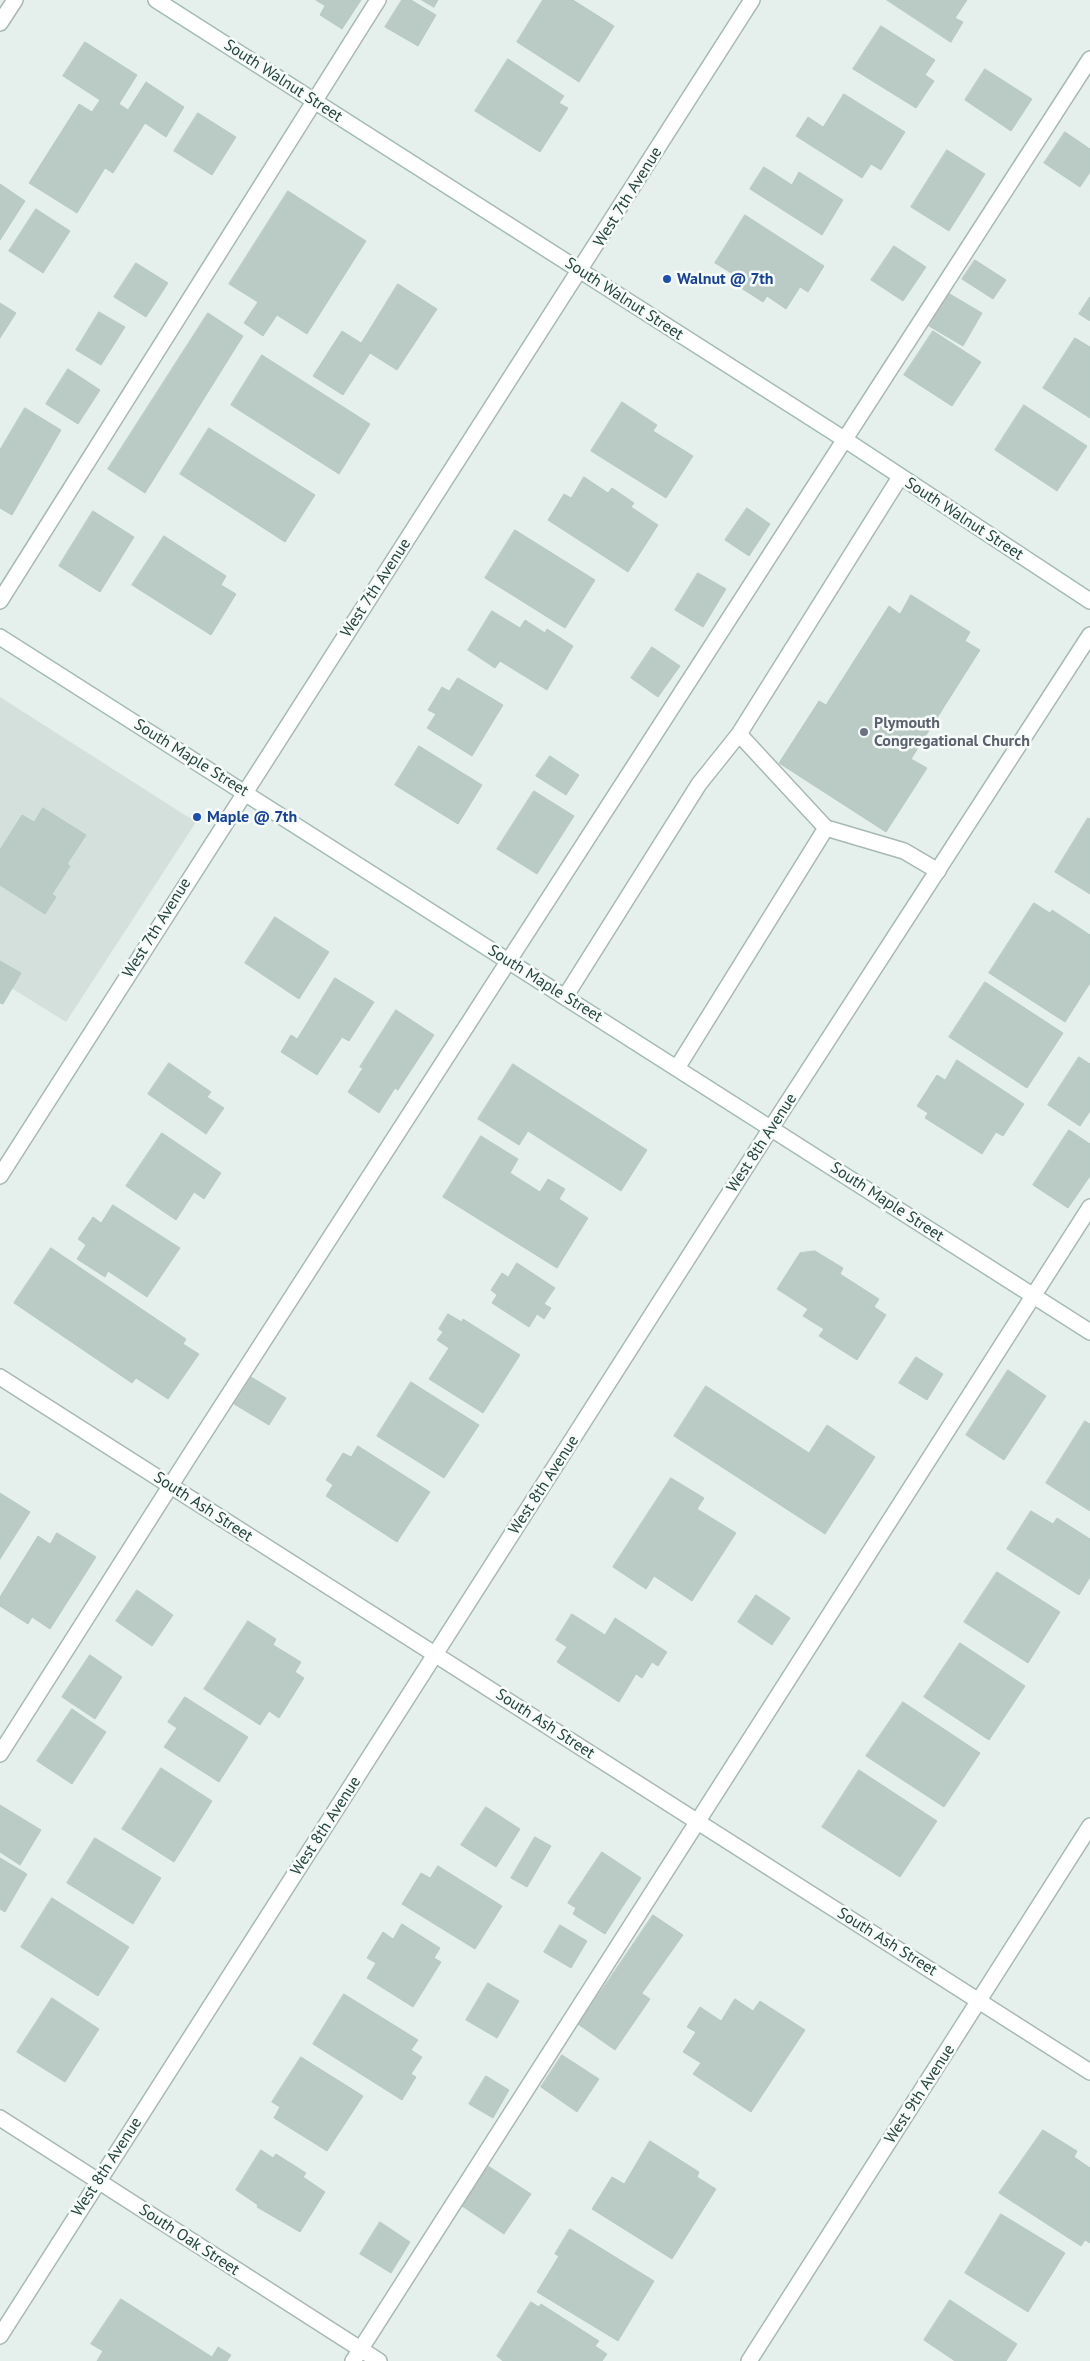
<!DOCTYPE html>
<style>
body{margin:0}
canvas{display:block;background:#e5f0ec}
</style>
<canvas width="1090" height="2361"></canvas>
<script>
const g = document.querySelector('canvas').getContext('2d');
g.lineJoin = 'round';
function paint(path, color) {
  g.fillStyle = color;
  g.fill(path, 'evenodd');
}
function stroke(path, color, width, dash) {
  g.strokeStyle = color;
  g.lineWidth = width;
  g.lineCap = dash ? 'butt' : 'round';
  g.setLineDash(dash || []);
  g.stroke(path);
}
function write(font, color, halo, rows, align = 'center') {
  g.font = font + ' "PT Sans",sans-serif';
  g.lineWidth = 5;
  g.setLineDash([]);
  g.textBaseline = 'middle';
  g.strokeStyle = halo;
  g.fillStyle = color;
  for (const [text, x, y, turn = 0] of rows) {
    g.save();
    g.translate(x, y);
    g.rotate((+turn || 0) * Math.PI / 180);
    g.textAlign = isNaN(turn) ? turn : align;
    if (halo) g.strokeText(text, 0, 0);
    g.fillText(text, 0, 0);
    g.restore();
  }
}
const built = new Path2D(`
 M0,697L196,822L66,1022L0,981Z`);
const building = new Path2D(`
 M316,0H361L342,29L320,15L325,6Z
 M402,0H411L436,15L418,46L385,27Z
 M422,0H438L434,7Z
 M543,0H573L614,26L579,82L517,42Z
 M887,0H967L955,18L963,22L951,42Z
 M881,26L935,60L925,75L934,81L916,108L853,69Z
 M85,42L137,75L119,104L128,110L146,82L184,107L166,137L145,123L113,173L105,168L77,213L29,183L79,104L92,112L100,100L63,76Z
 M508,59L564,96L559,103L568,108L540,152L475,111Z
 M985,69L1032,99L1011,131L965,100Z
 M844,94L905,132L881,170L871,164L862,178L796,136L808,117L823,127Z
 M198,113L236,137L212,175L174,151Z
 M1065,132L1090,149V172L1080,187L1044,163Z
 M947,150L985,174L949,231L911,207Z
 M764,167L792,185L799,172L843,200L822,235L750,189Z
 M0,184L25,201L0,240Z
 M288,191L366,241L307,334L277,315L263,336L244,323L258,302L229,284Z
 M36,209L70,231L43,273L9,251Z
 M745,215L824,266L808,292L800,287L786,309L767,296L763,302L741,288L746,282L715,263Z
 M894,246L926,267L903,301L871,280Z
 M975,260L1006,280L993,299L962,279Z
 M136,263L168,283L146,317L114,297Z
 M398,284L437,309L397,370L370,353L343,395L313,376L342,331L361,343Z
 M948,293L982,313L963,346L929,326Z
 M1090,297V321L1079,314Z
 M0,303L16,313L0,338Z
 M99,312L125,327L101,365L76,350Z
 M208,313L243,336L145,493L108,469Z
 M933,331L981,362L952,406L904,375Z
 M1075,338L1090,347V418L1043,388Z
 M262,355L370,424L339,474L231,405Z
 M68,369L100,390L78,424L46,404Z
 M622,402L657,425L653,431L693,456L666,498L591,451Z
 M1024,405L1087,446L1057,491L995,450Z
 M25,408L61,430L12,515L0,508V450Z
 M209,428L315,495L285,542L180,474Z
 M584,477L608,493L612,488L634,503L631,507L658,525L628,572L548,520L564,494L571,498Z
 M747,508L770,524L749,556L725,540Z
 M93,511L134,537L100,592L59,566Z
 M515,530L595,580L565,628L485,578Z
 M164,536L226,576L221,585L236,594L211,635L132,585Z
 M698,573L726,589L703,627L675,610Z
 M911,595L970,632L965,641L980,650L911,759L927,768L886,832L779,763L819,701L826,705L889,606L900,614Z
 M492,611L520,628L525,620L545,633L547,629L573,646L547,690L500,661L495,668L468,650Z
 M652,647L680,666L658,697L631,678Z
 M458,678L503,705L472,756L427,728L436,714L428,710L442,687L449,691Z
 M419,746L482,785L458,824L395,785Z
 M550,756L579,775L566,795L536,776Z
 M534,791L574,816L537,874L497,849Z
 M43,808L86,835L67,864L70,866L52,894L56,897L45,914L0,885V850L22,815L34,822Z
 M1088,818L1090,819V894L1055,872Z
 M1034,903L1050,913L1052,910L1090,935V983L1065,1022L989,973Z
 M275,917L329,952L299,999L245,963Z
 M0,961L21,973L3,1004L0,1003Z
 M335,978L374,1002L349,1041L342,1037L317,1075L281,1052L291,1035L297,1039Z
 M985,982L1063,1033L1027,1088L949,1037Z
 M396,1010L434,1035L398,1090L395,1088L379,1113L348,1092L363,1068L360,1067Z
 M1079,1057L1090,1064V1111L1080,1126L1048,1105Z
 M957,1060L1024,1104L1003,1136L996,1132L982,1154L925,1118L928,1113L917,1106L937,1075L945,1080Z
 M169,1063L211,1092L207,1097L224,1108L206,1134L148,1094Z
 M513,1064L647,1150L621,1191L528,1131L519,1145L478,1119Z
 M1069,1130L1090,1144V1176L1068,1208L1033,1185Z
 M162,1133L221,1173L204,1199L194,1192L176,1220L126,1186Z
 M481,1136L518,1159L510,1173L540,1192L548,1179L565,1189L559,1199L588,1218L557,1268L443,1197Z
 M113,1205L180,1248L147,1297L108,1271L105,1277L77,1259L86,1245L78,1239L93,1217L101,1223Z
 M51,1248L186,1339L183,1344L199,1354L168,1399L136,1378L132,1383L14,1303Z
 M815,1251L843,1268L840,1274L879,1299L874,1307L886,1315L857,1360L819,1336L824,1329L803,1316L808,1309L777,1289L800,1253Z
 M517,1263L555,1288L544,1304L551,1308L544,1319L537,1314L529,1327L492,1303L497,1295L491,1290L502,1273L508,1277Z
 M448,1314L462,1322L463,1319L520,1355L483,1413L429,1379L449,1348L437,1340L443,1332L439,1329Z
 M916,1357L943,1374L927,1400L899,1383Z
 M1008,1370L1046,1396L1004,1460L966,1435Z
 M251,1377L286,1398L269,1425L234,1404Z
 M411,1382L479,1425L444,1478L377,1436Z
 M706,1386L809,1453L827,1425L875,1457L825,1534L674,1436Z
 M1085,1421L1090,1424V1511L1046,1483Z
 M358,1446L430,1492L397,1542L326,1496L333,1485L326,1480L343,1453L351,1457Z
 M671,1478L704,1498L697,1509L736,1533L692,1601L654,1576L646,1589L613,1567Z
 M0,1493L30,1512L0,1559Z
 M1031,1511L1053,1524L1057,1518L1090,1539V1577L1079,1595L1007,1549Z
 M57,1533L96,1557L50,1629L32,1617L28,1624L0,1606V1597L38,1536L50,1544Z
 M997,1572L1060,1612L1028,1663L964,1622Z
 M137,1590L173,1615L152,1646L116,1621Z
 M756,1595L790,1618L772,1645L738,1622Z
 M572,1614L605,1635L615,1618L667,1652L658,1666L652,1662L642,1678L636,1674L619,1702L557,1662L567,1647L556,1640Z
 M248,1621L276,1639L273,1645L301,1662L295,1672L304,1678L279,1718L269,1711L260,1725L204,1689Z
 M960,1643L1025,1686L989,1740L924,1697Z
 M90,1655L122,1677L95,1719L62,1697Z
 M185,1697L248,1737L219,1782L164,1747L177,1728L168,1722Z
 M903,1702L980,1753L944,1807L866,1756Z
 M72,1709L106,1732L72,1784L37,1761Z
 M161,1768L212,1801L174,1862L122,1829Z
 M859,1770L937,1821L900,1877L822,1827Z
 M0,1805L41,1830L20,1865L0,1852Z
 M486,1807L520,1829L496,1867L461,1845Z
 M535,1837L551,1846L527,1887L511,1878Z
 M95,1838L161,1878L133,1924L67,1883Z
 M602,1852L641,1878L605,1934L573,1914L576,1908L568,1903Z
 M0,1858L27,1874L5,1912L0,1909Z
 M438,1866L502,1906L475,1949L402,1904L421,1873L430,1878Z
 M52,1898L129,1947L98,1996L21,1947Z
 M653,1915L683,1935L642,1993L613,1974Z
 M402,1924L440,1948L434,1958L441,1962L413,2007L367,1978L376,1963L367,1958L383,1932L393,1939Z
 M560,1925L587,1941L571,1968L544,1952Z
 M613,1974L650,1999L615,2050L578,2024Z
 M488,1983L519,2001L497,2038L466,2020Z
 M344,1994L418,2040L411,2050L422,2057L411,2074L416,2077L402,2100L313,2044Z
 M52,1998L99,2029L65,2082L17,2052Z
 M735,1999L753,2011L760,2001L805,2030L751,2112L693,2074L701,2063L683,2052L696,2032L687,2027L700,2007L721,2021Z
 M562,2055L599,2079L577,2112L541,2087Z
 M301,2057L363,2096L327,2151L274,2118L280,2107L272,2102Z
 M486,2076L509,2090L493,2118L469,2104Z
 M1043,2130L1077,2151L1074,2157L1090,2168V2243L1085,2240L1081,2246L999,2193Z
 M650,2141L699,2172L697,2177L716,2189L672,2259L592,2209L612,2177L624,2184Z
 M261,2150L273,2158L276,2154L306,2173L303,2177L325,2192L300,2232L257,2207L258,2205L236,2190Z
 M488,2166L531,2194L504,2234L462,2206Z
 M1001,2214L1065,2253L1028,2312L965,2273Z
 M380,2222L410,2242L391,2273L360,2254Z
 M570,2229L654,2281L618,2341L537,2292L559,2256L555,2254Z
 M121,2299L212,2357L218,2347L231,2355L227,2361H97L103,2351L91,2344Z
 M950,2300L1017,2344L1006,2361H955L924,2340Z
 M531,2302L539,2307L541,2304L599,2341L595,2346L607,2354L602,2361H503L497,2356Z`);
const lane = new Path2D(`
 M0,601L378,0
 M826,828L904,851L938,871
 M565,997L699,784L739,734
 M677,1068L826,828L739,734L900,477
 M0,1754L190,1455L1090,59
 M353,2361L1090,1207`);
const street = new Path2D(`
 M0,23L15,0
 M0,1176L752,0
 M0,1377L1090,2072
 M0,2118L379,2361
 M0,2336L771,1128L1090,635
 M749,2361L1090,1826`);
const secondary = new Path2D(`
 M156,0L844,439L1090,601
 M0,637L1090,1332`);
const markers = [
 [667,279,5,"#1a4fb4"],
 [864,732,5,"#6b7280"],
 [197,817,5,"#1a4fb4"]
];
const streetNames = [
 ["South Walnut Street",283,81,33],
 ["West 7th Avenue",628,197,-58],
 ["South Walnut Street",624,299,33],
 ["South Walnut Street",964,519,33],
 ["West 7th Avenue",376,588,-57],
 ["South Maple Street",191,758,32],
 ["West 7th Avenue",157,928,-58],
 ["South Maple Street",545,984,32],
 ["West 8th Avenue",762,1143,-57],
 ["South Maple Street",887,1202,33],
 ["West 8th Avenue",544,1485,-57],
 ["South Ash Street",203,1507,33],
 ["South Ash Street",545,1724,33],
 ["West 8th Avenue",326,1826,-57],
 ["South Ash Street",887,1942,32],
 ["West 9th Avenue",920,2094,-57],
 ["West 8th Avenue",107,2167,-57],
 ["South Oak Street",189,2240,33]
];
const transitNames = [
 ["Walnut @ 7th",677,279],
 ["Maple @ 7th",207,817]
];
const worshipNames = [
 ["Plymouth",874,723],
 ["Congregational Church",874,741]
];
paint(built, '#d3e0db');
paint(building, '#bacbc5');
stroke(building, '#b7cac4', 1);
stroke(lane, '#a7b9b4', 18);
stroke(street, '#a7b9b4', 18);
stroke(secondary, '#a3bcb5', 18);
stroke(lane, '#fff', 15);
stroke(street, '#fff', 15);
stroke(secondary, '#fff', 15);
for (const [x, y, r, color] of markers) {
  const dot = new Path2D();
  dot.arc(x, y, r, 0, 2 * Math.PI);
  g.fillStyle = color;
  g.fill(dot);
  stroke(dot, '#f7fbf9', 2);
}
write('16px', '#22443d', '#f7fbf9', streetNames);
write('bold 16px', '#164399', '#f7fbf9', transitNames, 'left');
write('bold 16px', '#5b616d', '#f7fbf9', worshipNames, 'left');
</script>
